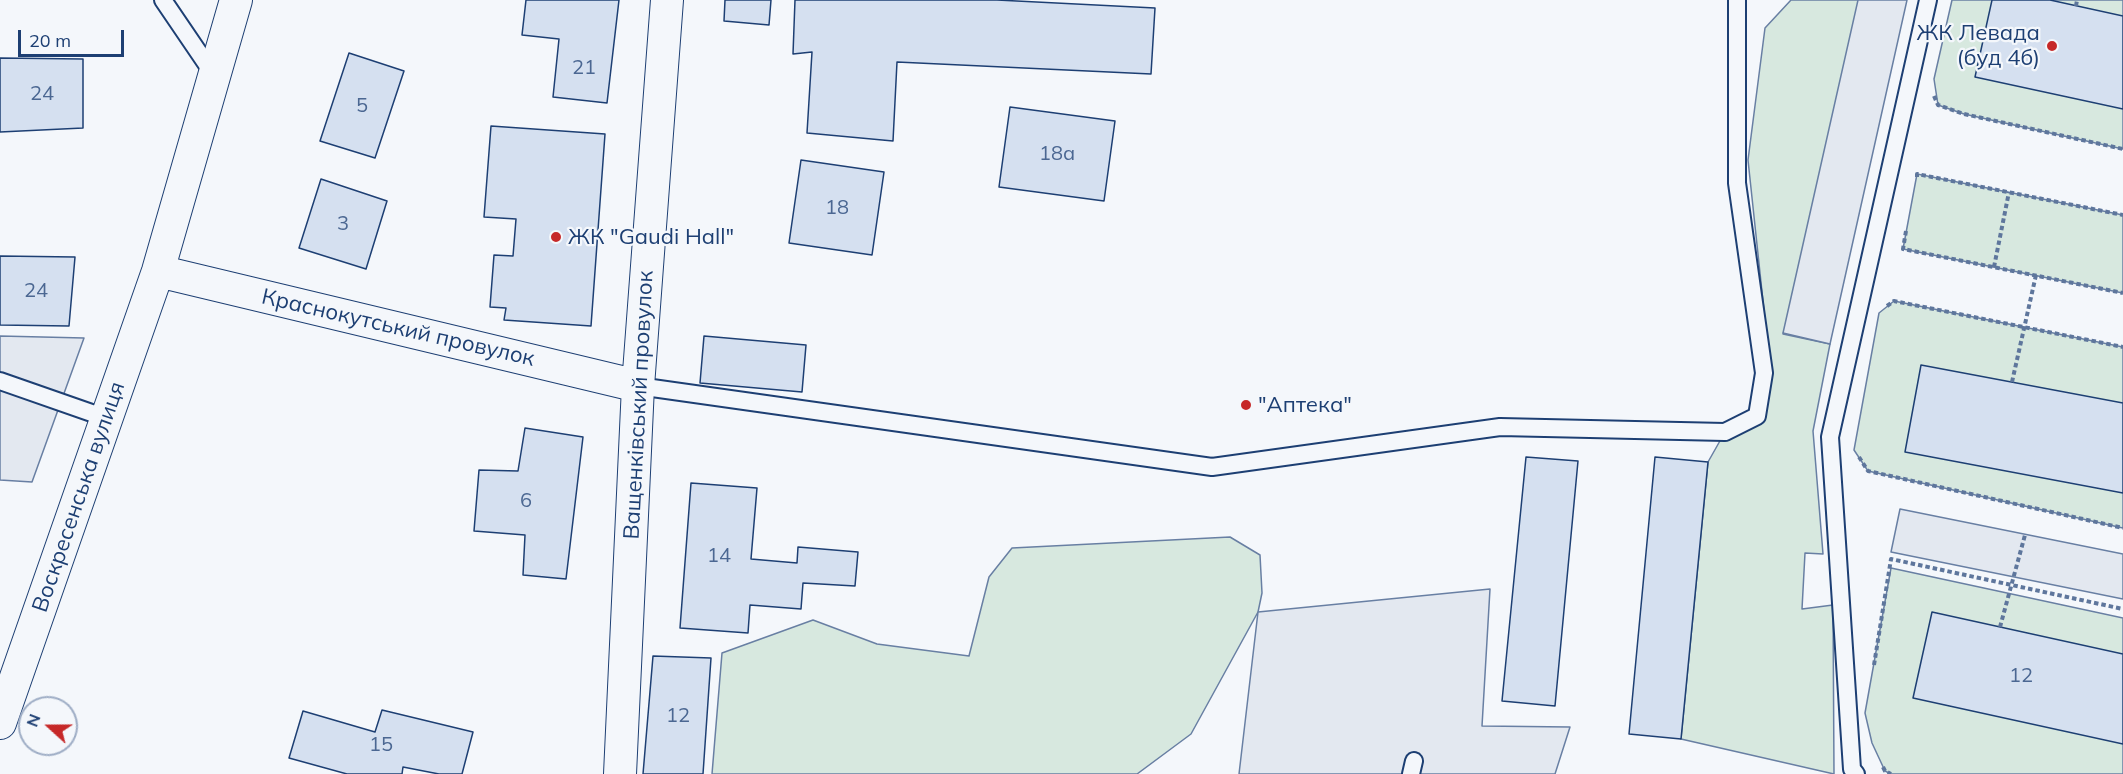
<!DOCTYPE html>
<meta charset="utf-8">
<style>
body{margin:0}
#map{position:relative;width:2123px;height:774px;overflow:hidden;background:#f4f7fb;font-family:Mulish,sans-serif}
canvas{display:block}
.north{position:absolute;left:18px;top:696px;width:60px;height:60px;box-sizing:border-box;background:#f4f7fb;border:2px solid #9eadc5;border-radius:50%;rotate:291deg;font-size:16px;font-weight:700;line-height:24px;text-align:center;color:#1d3f73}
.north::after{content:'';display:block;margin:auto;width:21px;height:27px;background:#c62828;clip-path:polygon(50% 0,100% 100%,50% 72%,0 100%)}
.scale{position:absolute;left:18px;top:30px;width:106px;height:27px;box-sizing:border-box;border:3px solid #1d3f73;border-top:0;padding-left:8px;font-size:18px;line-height:21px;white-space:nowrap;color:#1d3f73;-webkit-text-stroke:4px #f4f7fb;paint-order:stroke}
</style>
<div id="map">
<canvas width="2123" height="774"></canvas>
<div class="north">N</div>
<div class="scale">20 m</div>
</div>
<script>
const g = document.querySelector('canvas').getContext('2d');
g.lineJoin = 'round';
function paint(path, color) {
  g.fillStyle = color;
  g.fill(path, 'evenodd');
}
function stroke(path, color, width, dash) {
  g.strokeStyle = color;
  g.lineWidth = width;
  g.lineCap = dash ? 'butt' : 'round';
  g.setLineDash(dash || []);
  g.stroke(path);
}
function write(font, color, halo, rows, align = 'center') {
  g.font = font + ' Mulish,sans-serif';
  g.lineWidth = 4.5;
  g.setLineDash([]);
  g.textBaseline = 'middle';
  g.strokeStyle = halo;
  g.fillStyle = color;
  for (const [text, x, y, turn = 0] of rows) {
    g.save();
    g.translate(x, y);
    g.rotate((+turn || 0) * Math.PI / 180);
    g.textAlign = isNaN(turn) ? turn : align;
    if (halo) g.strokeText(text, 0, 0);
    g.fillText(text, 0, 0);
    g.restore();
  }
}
const green = new Path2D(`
 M1791,0H1904L1783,334L1830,344L1813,431L1823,554L1805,553L1802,609L1833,605L1834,774L1681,739L1708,462L1725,432L1757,416L1770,367L1748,160L1765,28Z
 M1952,0H2123V149L1964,114L1938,105L1934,79Z
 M1917,174L2123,215V293L1903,249Z
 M1894,301L2123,347V528L1868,471L1854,450L1879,313Z
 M1230,537L1260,555L1262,593L1258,612L1191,734L1137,774H712L722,653L813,620L877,644L969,656L989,577L1012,548Z
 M1891,568L2123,618V774H1891L1885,771L1872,743L1865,713Z`);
const parking = new Path2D(`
 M1858,0H1907L1830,344L1783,333Z
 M0,336L84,338L32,482L0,480Z
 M1900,509L2123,554V599L1891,552Z
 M1490,589L1482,726L1570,727L1555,774H1239L1258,612Z`);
const building = new Path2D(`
 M526,0H619L607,103L553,97L559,39L522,35Z
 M725,0H771L769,25L724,21Z
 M795,0H997L1155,8L1151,74L897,62L893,141L807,133L812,52L793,54Z
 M1992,0H2050L2123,16V109L1975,77Z
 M349,53L404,71L375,158L320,141Z
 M0,58L83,59V128L0,132Z
 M1010,107L1115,121L1104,201L999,187Z
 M491,126L605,134L591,326L504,320L506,308L490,307L494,255L513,256L516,219L484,217Z
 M801,160L884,172L872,255L789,243Z
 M321,179L387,201L366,269L299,248Z
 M0,256L75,257L69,326L0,325Z
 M704,336L806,345L802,392L700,383Z
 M1921,365L2123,403V493L1905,452Z
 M525,428L583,437L566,579L523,575L525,535L474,531L479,470L518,471Z
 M1526,457L1578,461L1555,706L1502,701Z
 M1655,457L1708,462L1681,739L1629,734Z
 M691,483L757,488L751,559L797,563L798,547L858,552L855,586L803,583L801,609L750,605L748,633L680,628Z
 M1932,612L2123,654V744L1913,698Z
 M653,656L711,658L703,774H643Z
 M382,710L473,732L462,774H439L403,767L402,774H347L289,758L303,711L375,732Z`);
const path = new Path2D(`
 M2076,6L2077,0
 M1934,96L1938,105L1964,114L2123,149
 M1917,177V174L2123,215
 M1906,231L1903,249L2123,293
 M1994,267L2009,192
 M1887,306L1894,301L2123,347
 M2012,382L2036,275
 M1859,457L1868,471L2123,528
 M2000,627L2025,535
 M1874,665L1891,559L2123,609
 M1883,767L1885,771L1891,774`);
const service = new Path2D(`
 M163,0L214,75
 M0,381L106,418
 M638,386L1212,467L1500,427L1725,432L1757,416L1764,373L1737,183V0
 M1411,774L1414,761
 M1856,774L1852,769L1830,437L1928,0`);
const minor = new Path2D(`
 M158,271L638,386
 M0,723L158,271L236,0
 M620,774L638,386L667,0`);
const markers = [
 [2052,46,6,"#c62828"],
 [556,237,6,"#c62828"],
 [1246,405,6,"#c62828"]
];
const numberNames = [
 ["21",584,68],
 ["24",42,94],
 ["5",362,106],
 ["18а",1057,154],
 ["18",837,208],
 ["3",343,224],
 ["24",36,291],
 ["6",526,501],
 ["14",719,556],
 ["12",2021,676],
 ["12",678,716],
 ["15",381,745]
];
const poiNames = [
 ["ЖК Левада",2040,33,"right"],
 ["(буд 4б)",2040,58,"right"],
 ["ЖК \"Gaudi Hall\"",568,237],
 ["\"Аптека\"",1258,405]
];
const streetNames = [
 ["Краснокутський провулок",398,328,13],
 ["Ващенківський провулок",639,405,-87],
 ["Воскресенська вулиця",79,497,-71]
];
paint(green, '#d7e8df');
stroke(green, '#687fa3', 1.5);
paint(parking, '#e3e8f0');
stroke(parking, '#687fa3', 1.5);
paint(building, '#d5e0f0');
stroke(building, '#1d3f73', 1.5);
stroke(service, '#1d3f73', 20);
stroke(minor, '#1d3f73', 34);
stroke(path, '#5e769c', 4, [4.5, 3]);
stroke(service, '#f4f7fb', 16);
stroke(minor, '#f4f7fb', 32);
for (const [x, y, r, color] of markers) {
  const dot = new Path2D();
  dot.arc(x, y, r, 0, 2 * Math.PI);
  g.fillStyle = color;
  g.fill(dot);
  stroke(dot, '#f4f7fb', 2);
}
write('20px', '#4b6792', null, numberNames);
write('22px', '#1d3f73', '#f4f7fb', poiNames, 'left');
write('22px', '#1d3f73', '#f4f7fb', streetNames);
</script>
